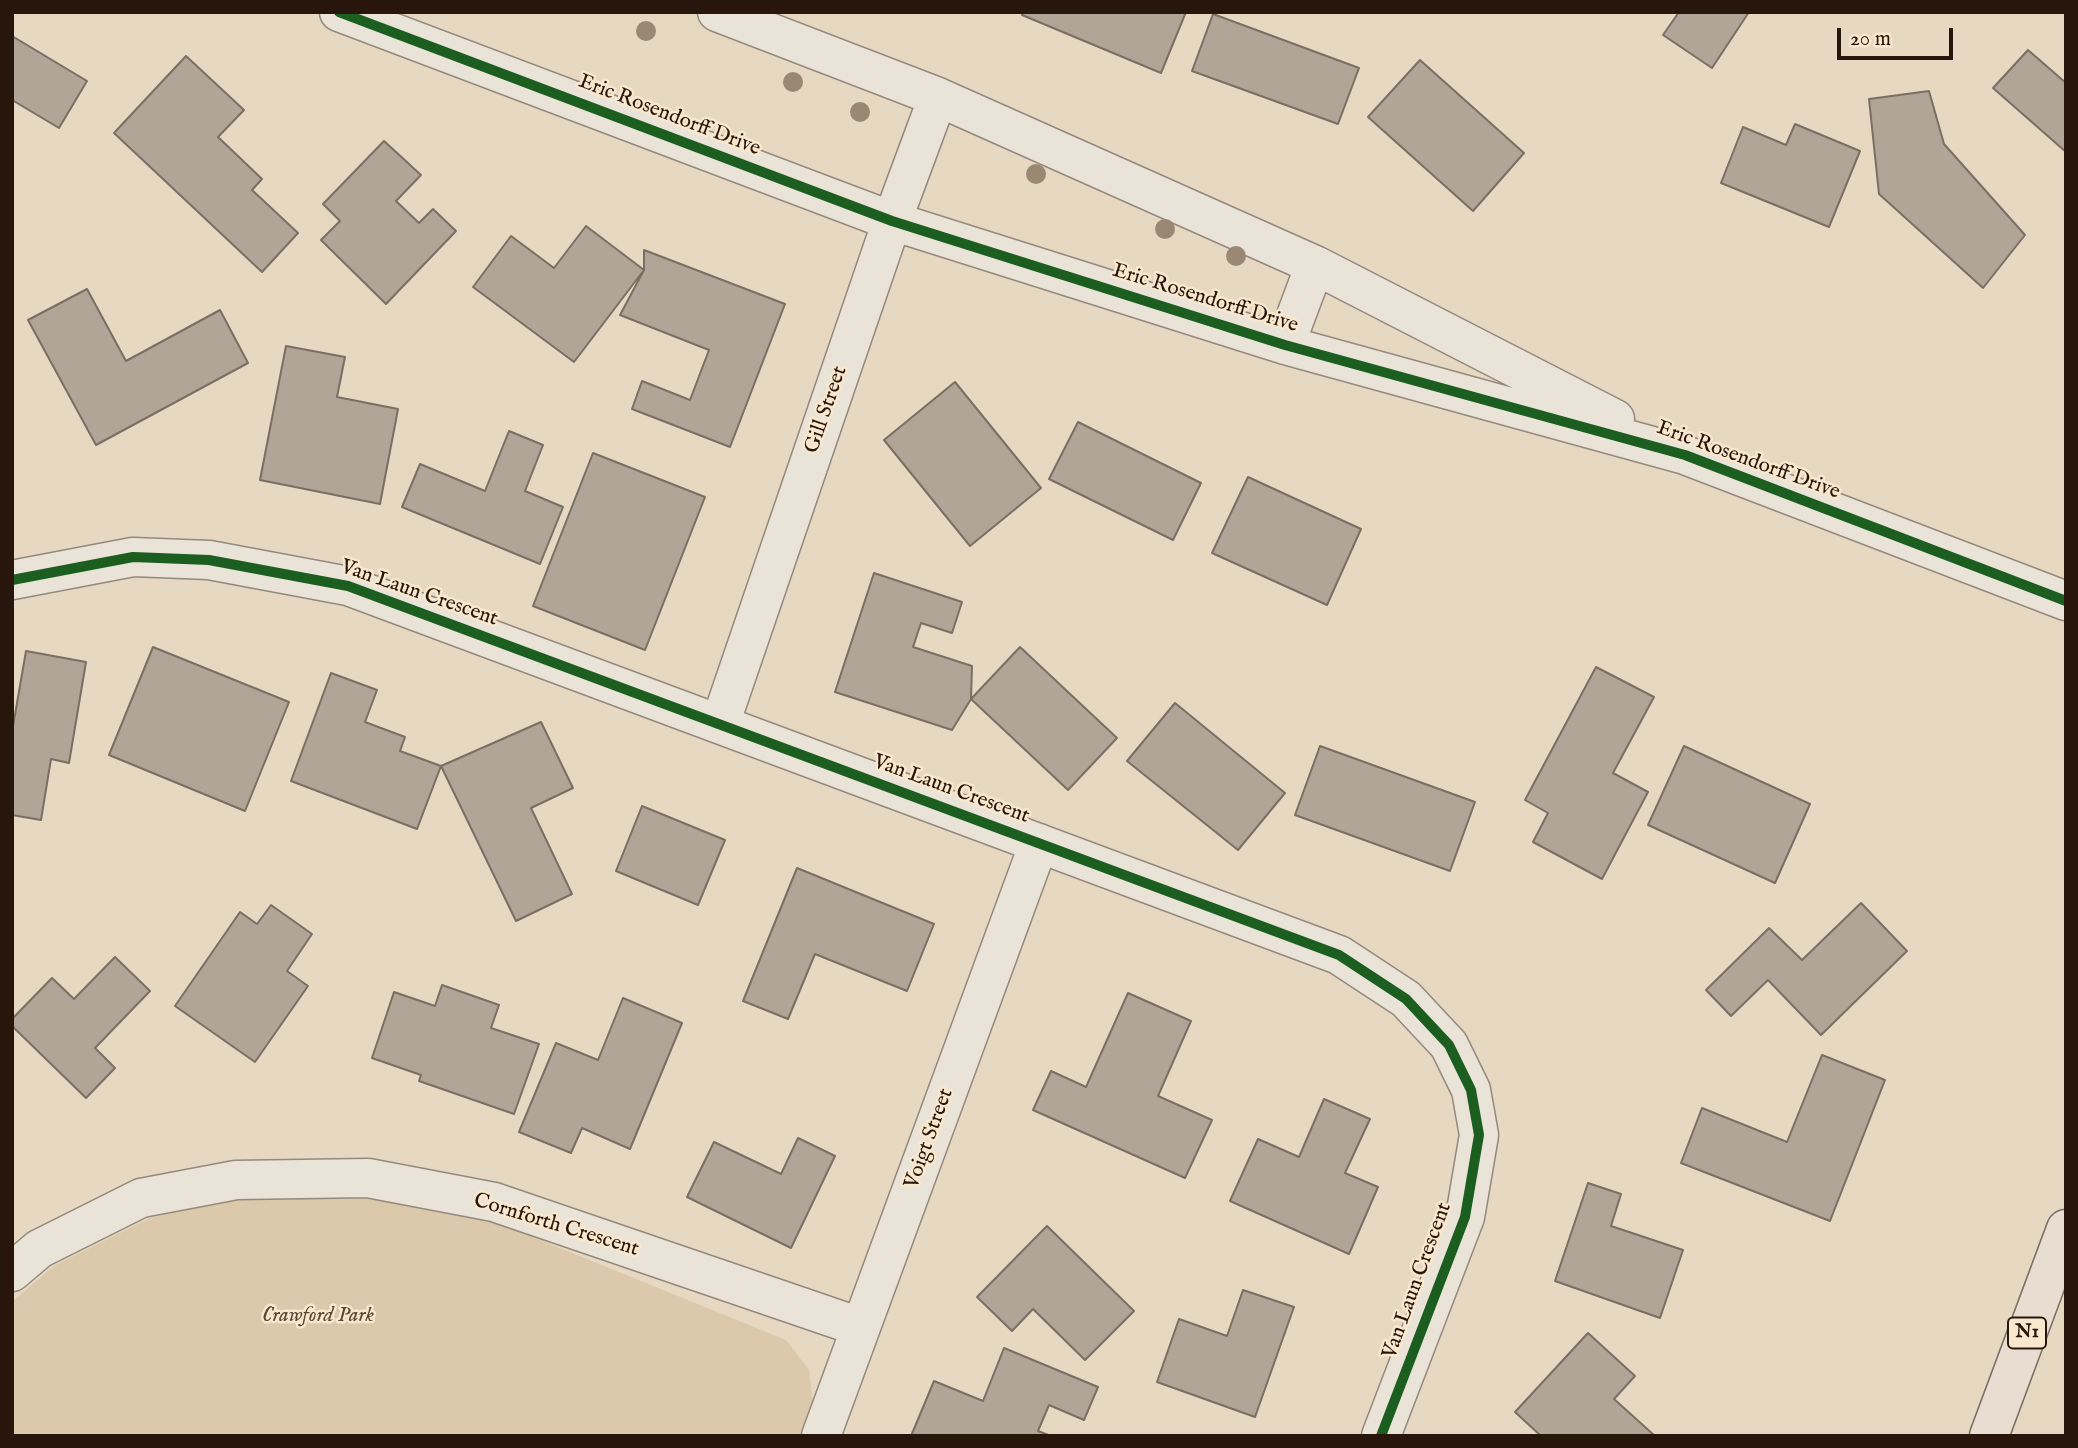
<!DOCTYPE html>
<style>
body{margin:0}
#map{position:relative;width:2078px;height:1448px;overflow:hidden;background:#e7d8c2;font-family:"IM FELL English",serif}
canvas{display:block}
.frame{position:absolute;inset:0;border:14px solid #28160c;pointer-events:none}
.scale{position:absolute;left:1837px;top:28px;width:116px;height:32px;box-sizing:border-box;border:4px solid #28160c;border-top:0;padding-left:9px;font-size:21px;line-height:24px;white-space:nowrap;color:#28160c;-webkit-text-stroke:5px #f9e8ce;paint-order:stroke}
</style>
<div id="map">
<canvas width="2078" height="1448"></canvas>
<div class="frame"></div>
<div class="scale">20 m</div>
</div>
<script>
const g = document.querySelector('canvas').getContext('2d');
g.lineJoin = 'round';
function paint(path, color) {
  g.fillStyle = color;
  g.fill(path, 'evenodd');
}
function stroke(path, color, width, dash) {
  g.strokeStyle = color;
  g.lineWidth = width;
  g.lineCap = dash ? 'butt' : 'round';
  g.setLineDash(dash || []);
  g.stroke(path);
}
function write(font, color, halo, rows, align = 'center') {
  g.font = font + ' "IM FELL English",serif';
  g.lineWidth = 5;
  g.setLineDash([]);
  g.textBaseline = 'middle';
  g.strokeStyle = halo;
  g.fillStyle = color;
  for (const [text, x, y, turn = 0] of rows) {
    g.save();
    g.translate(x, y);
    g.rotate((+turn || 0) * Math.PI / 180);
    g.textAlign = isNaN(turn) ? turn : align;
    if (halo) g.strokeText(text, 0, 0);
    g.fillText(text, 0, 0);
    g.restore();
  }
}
const green = new Path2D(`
 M244,1196L371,1197L491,1220L786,1340L809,1370L814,1411L804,1436H12V1302L54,1266L150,1218Z`);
const building = new Path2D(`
 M1023,12H1186L1161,73L1022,15Z
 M1679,12H1749L1712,68L1663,35Z
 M1213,14L1359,68L1338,124L1192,71Z
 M12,36L87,81L59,128L12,100Z
 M2028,50L2066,83V152L1993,88Z
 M186,56L244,110L218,137L262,179L252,190L298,233L262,272L114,133Z
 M1420,60L1524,153L1473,211L1368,117Z
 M1929,91L1944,144L2025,235L1983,288L1879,194L1869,99Z
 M1795,124L1860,151L1829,227L1721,183L1743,127L1786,145Z
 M384,141L421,175L396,201L419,223L433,209L456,231L386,304L321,240L340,221L323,204Z
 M586,226L644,270L574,362L473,287L511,236L554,268Z
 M644,250L785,304L730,447L632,409L642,381L690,400L709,350L620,315L644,270Z
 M87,289L126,361L220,310L248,363L96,445L28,320Z
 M286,346L345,357L337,397L398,409L380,504L260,480Z
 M955,382L1041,488L970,546L884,440Z
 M1078,422L1201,483L1173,540L1049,479Z
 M509,431L543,445L525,491L563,507L540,564L402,507L420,464L485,491Z
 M593,453L705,497L645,650L533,606Z
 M1248,477L1361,529L1327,605L1212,553Z
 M874,573L962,602L952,633L921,623L913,647L972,666L971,699L952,730L835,692Z
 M153,647L289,702L245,811L109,755Z
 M1020,647L1117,738L1068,790L971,699Z
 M26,651L86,662L69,763L51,759L41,820L12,815V732Z
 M1596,667L1654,697L1613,773L1648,792L1602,879L1533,842L1548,813L1525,800Z
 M331,673L377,690L365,722L405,737L400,751L441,766L417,829L291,781Z
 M1175,703L1285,793L1238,850L1127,761Z
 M541,722L573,788L531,808L572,894L516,921L441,766Z
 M1320,746L1475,802L1450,871L1295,815Z
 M1684,746L1810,804L1775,883L1648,825Z
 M642,806L725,840L698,905L616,871Z
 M797,868L934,924L907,991L815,954L788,1019L743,1001Z
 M1861,903L1907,951L1821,1035L1768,980L1731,1016L1706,990L1769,928L1802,960Z
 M271,905L312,934L287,971L308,986L255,1062L175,1006L240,912L257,924Z
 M115,957L150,991L95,1048L115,1068L86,1098L12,1026V1019L52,978L74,999Z
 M442,985L499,1005L491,1028L539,1044L514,1114L419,1081L421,1075L372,1058L394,992L435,1006Z
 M1128,993L1191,1021L1158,1096L1212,1120L1185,1178L1033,1110L1051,1071L1086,1087Z
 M623,998L682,1023L630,1149L582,1128L571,1153L519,1132L556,1043L598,1060Z
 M1822,1055L1885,1080L1830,1221L1681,1163L1702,1108L1787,1142Z
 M1324,1099L1370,1119L1345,1173L1378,1187L1349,1254L1230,1201L1258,1139L1299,1157Z
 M798,1138L835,1156L791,1248L687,1197L714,1142L781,1174Z
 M1588,1183L1621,1194L1611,1226L1683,1250L1660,1318L1555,1281Z
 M1047,1226L1134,1311L1085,1360L1033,1309L1012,1331L977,1297Z
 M1243,1290L1294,1307L1255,1417L1157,1382L1179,1319L1227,1336Z
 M1588,1333L1635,1376L1614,1399L1655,1436H1541L1515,1412Z
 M1004,1348L1098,1387L1084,1420L1049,1405L1038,1431L1051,1436H911L934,1381L983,1401Z`);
const minor = new Path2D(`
 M339,12L892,221L1285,345L1685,455L2066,601
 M717,12L938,97L1315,265L1615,419
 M1285,345L1315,265
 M12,580L133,557L209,560L348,586L1339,955L1406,999L1449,1045L1471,1090L1479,1135L1465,1217L1381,1436
 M720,724L892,221L938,97
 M12,1272L39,1249L141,1198L236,1180L368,1178L494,1202L860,1327
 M821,1436L1039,843`);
const highway = new Path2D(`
 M1989,1436L2066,1229`);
const cycleway = new Path2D(`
 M339,12L892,221L1285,345L1685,455L2066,601
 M12,580L133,557L209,560L348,586L1339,955L1406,999L1449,1045L1471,1090L1479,1135L1465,1217L1381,1436`);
const trees = [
 [646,31],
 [793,82],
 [860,112],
 [1036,174],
 [1165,229],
 [1236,256]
];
const shields = [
 [2027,1333,38]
];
const shieldNames = [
 ["N1",2027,1333]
];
const streetNames = [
 ["Eric Rosendorff Drive",669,116,21],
 ["Eric Rosendorff Drive",1205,299,17],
 ["Gill Street",827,410,-71],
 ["Eric Rosendorff Drive",1748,461,20],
 ["Van Laun Crescent",419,594,19],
 ["Van Laun Crescent",951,790,20],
 ["Voigt Street",930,1139,-70],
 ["Cornforth Crescent",556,1226,17],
 ["Van Laun Crescent",1418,1281,-70]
];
const parkNames = [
 ["Crawford Park",318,1317]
];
paint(green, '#dcc8aa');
paint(building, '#b0a597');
stroke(building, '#796f63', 2);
stroke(minor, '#94897c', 41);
stroke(highway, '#796f63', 41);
stroke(minor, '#eae3d8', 38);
stroke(highway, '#e7ded1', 38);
stroke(cycleway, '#1b5e20', 10);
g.fillStyle = '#9a8875';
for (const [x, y] of trees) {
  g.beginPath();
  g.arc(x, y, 10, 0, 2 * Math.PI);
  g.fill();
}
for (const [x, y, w] of shields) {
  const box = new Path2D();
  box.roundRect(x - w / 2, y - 15.5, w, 31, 5);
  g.fillStyle = '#f9e8ce';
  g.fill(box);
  stroke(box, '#28160c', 2);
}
write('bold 19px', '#28160c', null, shieldNames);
write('21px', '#28160c', '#f9e8ce', streetNames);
write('italic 21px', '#5b4736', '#f9e8ce', parkNames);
</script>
